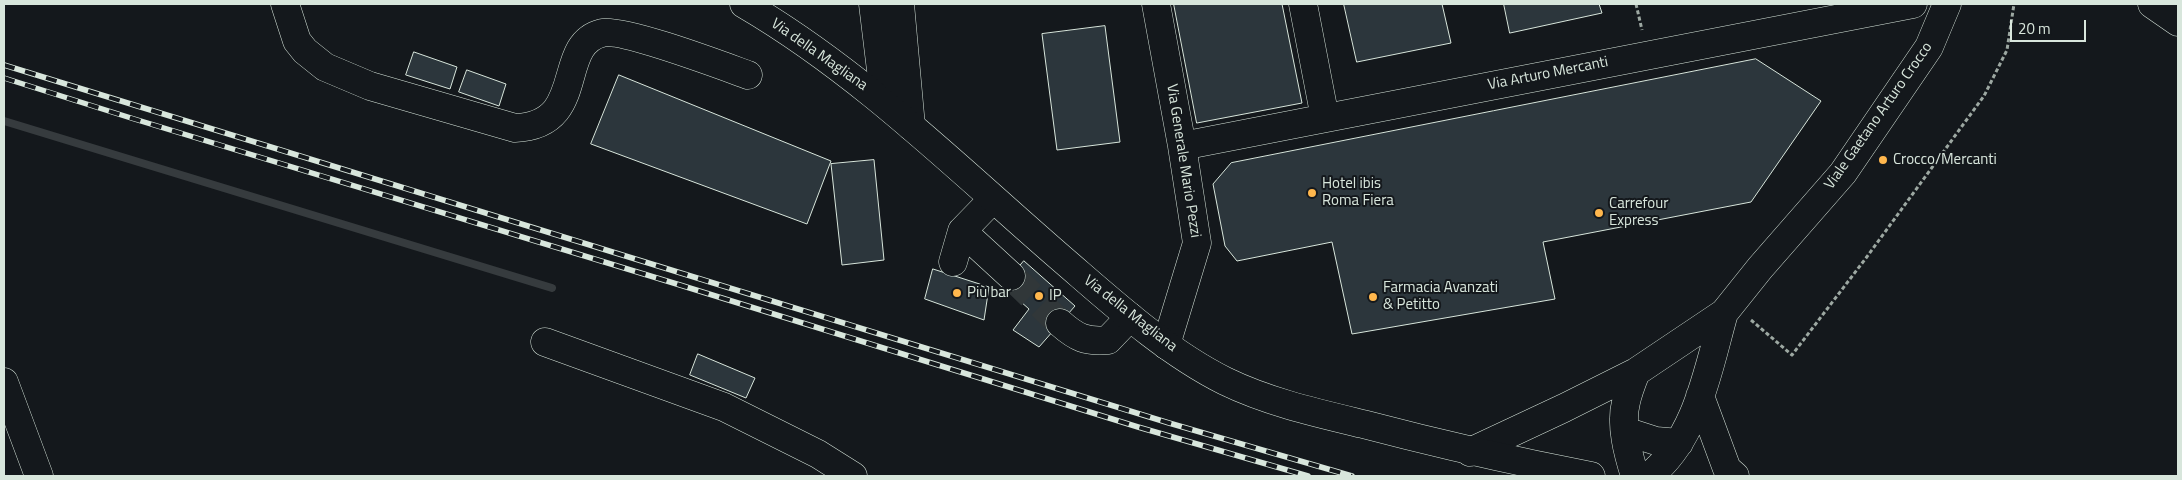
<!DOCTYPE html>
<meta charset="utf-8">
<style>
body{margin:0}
#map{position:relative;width:2182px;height:480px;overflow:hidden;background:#14181c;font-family:"Titillium Web",sans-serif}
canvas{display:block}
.frame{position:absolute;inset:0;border:5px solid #d8e6dc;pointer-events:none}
.scale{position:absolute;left:2010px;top:20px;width:76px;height:22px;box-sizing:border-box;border:2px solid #d8e6dc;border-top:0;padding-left:6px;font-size:15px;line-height:18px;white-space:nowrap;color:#d8e6dc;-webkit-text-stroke:4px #14181c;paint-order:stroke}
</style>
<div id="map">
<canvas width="2182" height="480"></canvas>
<div class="frame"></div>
<div class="scale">20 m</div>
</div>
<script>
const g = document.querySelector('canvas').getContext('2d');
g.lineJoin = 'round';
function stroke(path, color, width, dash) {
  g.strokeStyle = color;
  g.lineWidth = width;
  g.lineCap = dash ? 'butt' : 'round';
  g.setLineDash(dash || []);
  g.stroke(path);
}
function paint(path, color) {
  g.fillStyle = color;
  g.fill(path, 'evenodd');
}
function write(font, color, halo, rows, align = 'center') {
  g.font = font + ' "Titillium Web",sans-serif';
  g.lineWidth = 4;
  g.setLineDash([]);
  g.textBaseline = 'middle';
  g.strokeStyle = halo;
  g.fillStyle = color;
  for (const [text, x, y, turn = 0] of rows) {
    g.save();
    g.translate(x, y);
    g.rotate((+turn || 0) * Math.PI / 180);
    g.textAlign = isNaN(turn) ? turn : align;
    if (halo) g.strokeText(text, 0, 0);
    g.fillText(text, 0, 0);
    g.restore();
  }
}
const stream = new Path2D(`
 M4,121L552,288`);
const building = new Path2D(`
 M1174,4H1282L1302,103L1197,123Z
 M1344,4H1442L1451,43L1357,62Z
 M1504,4H1599L1602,13L1510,33Z
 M1105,26L1120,142L1057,150L1042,34Z
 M414,52L457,67L450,89L406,75Z
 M1756,59L1821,101L1751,202L1543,242L1555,299L1352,334L1332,242L1237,261L1225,246L1213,184L1231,163Z
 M467,70L506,84L499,106L459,92Z
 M619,75L831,161L807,224L591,144Z
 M874,160L884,260L842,265L831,164Z
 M1024,261L1075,306L1039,347L1013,330L1029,309L1003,286Z
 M933,269L989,287L984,320L925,299Z
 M698,354L755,378L746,398L690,375Z`);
const minorTunnel = new Path2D(`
 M1011,276L1060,323`);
const path = new Path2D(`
 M1636,4L1642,30
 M1751,320L1792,355L1866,258L1984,96L2007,50L2014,4`);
const minor = new Path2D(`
 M285,4L297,41L305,51L325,67L370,86L515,128C589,125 554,45 602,33C622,28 723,66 748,75
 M873,4L885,103
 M900,4L911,126
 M1156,4L1182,146L1197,243L1166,345
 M1303,4L1325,118
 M2152,4L2178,22
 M1182,146L1913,4
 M993,199L962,231L1011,276
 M953,262L962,231
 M1060,323C1077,338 1086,342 1108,340L1130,317
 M545,342L724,407L818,454L853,476
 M1700,396L1727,469L1735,476
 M1625,431L1656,441L1679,443
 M1470,452L1564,408L1636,372L1724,313L1760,268L1843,173L1929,47L1947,4
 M1635,476C1628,454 1620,425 1626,402C1628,392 1632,382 1636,372
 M1649,476C1697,439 1708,369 1724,313`);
const major = new Path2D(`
 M744,4C862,73 959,170 1062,259C1112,302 1165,351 1225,381C1268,402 1317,413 1363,424C1439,444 1514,461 1591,476`);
const highway = new Path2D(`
 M4,382L39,476`);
const rail = new Path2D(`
 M4,65L1169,423L1352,476
 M4,78L131,118L680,285L1138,427L1308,476`);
const markers = [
 [1883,160,5,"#ffb74d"],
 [1312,193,5,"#ffb74d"],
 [1599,213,5,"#ffb74d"],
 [957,293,5,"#ffb74d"],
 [1039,296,5,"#ffb74d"],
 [1373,297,5,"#ffb74d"]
];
const streetNames = [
 ["Via della Magliana",819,55,35],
 ["Via Arturo Mercanti",1548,74,-11],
 ["Viale Gaetano Arturo Crocco",1879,116,-55],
 ["Via Generale Mario Pezzi",1183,161,81],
 ["Via della Magliana",1130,314,38]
];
const poiNames = [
 ["Crocco/Mercanti",1893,160],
 ["Hotel ibis",1322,184],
 ["Roma Fiera",1322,201],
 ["Carrefour",1609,204],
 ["Express",1609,221],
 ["Farmacia Avanzati",1383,288],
 ["& Petitto",1383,305],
 ["Più bar",967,293],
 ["IP",1049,296]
];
stroke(stream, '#363b3e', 8);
paint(building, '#2c363c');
stroke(building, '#d8e6dc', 1);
stroke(minorTunnel, '#313739', 28, [28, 14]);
stroke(minor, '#d8e6dc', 29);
stroke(major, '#d8e6dc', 29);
stroke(highway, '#d8e6dc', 29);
stroke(path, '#9da8a2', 3, [4, 2.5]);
stroke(minor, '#14181c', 28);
stroke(major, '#14181c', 28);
stroke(highway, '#14181c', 28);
stroke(rail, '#d8e6dc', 5.5);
stroke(rail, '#14181c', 4, [11]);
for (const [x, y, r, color] of markers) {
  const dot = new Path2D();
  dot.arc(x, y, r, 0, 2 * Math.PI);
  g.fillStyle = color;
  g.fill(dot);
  stroke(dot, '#14181c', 2);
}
write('15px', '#d8e6dc', '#14181c', streetNames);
write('15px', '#d8e6dc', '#14181c', poiNames, 'left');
</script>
